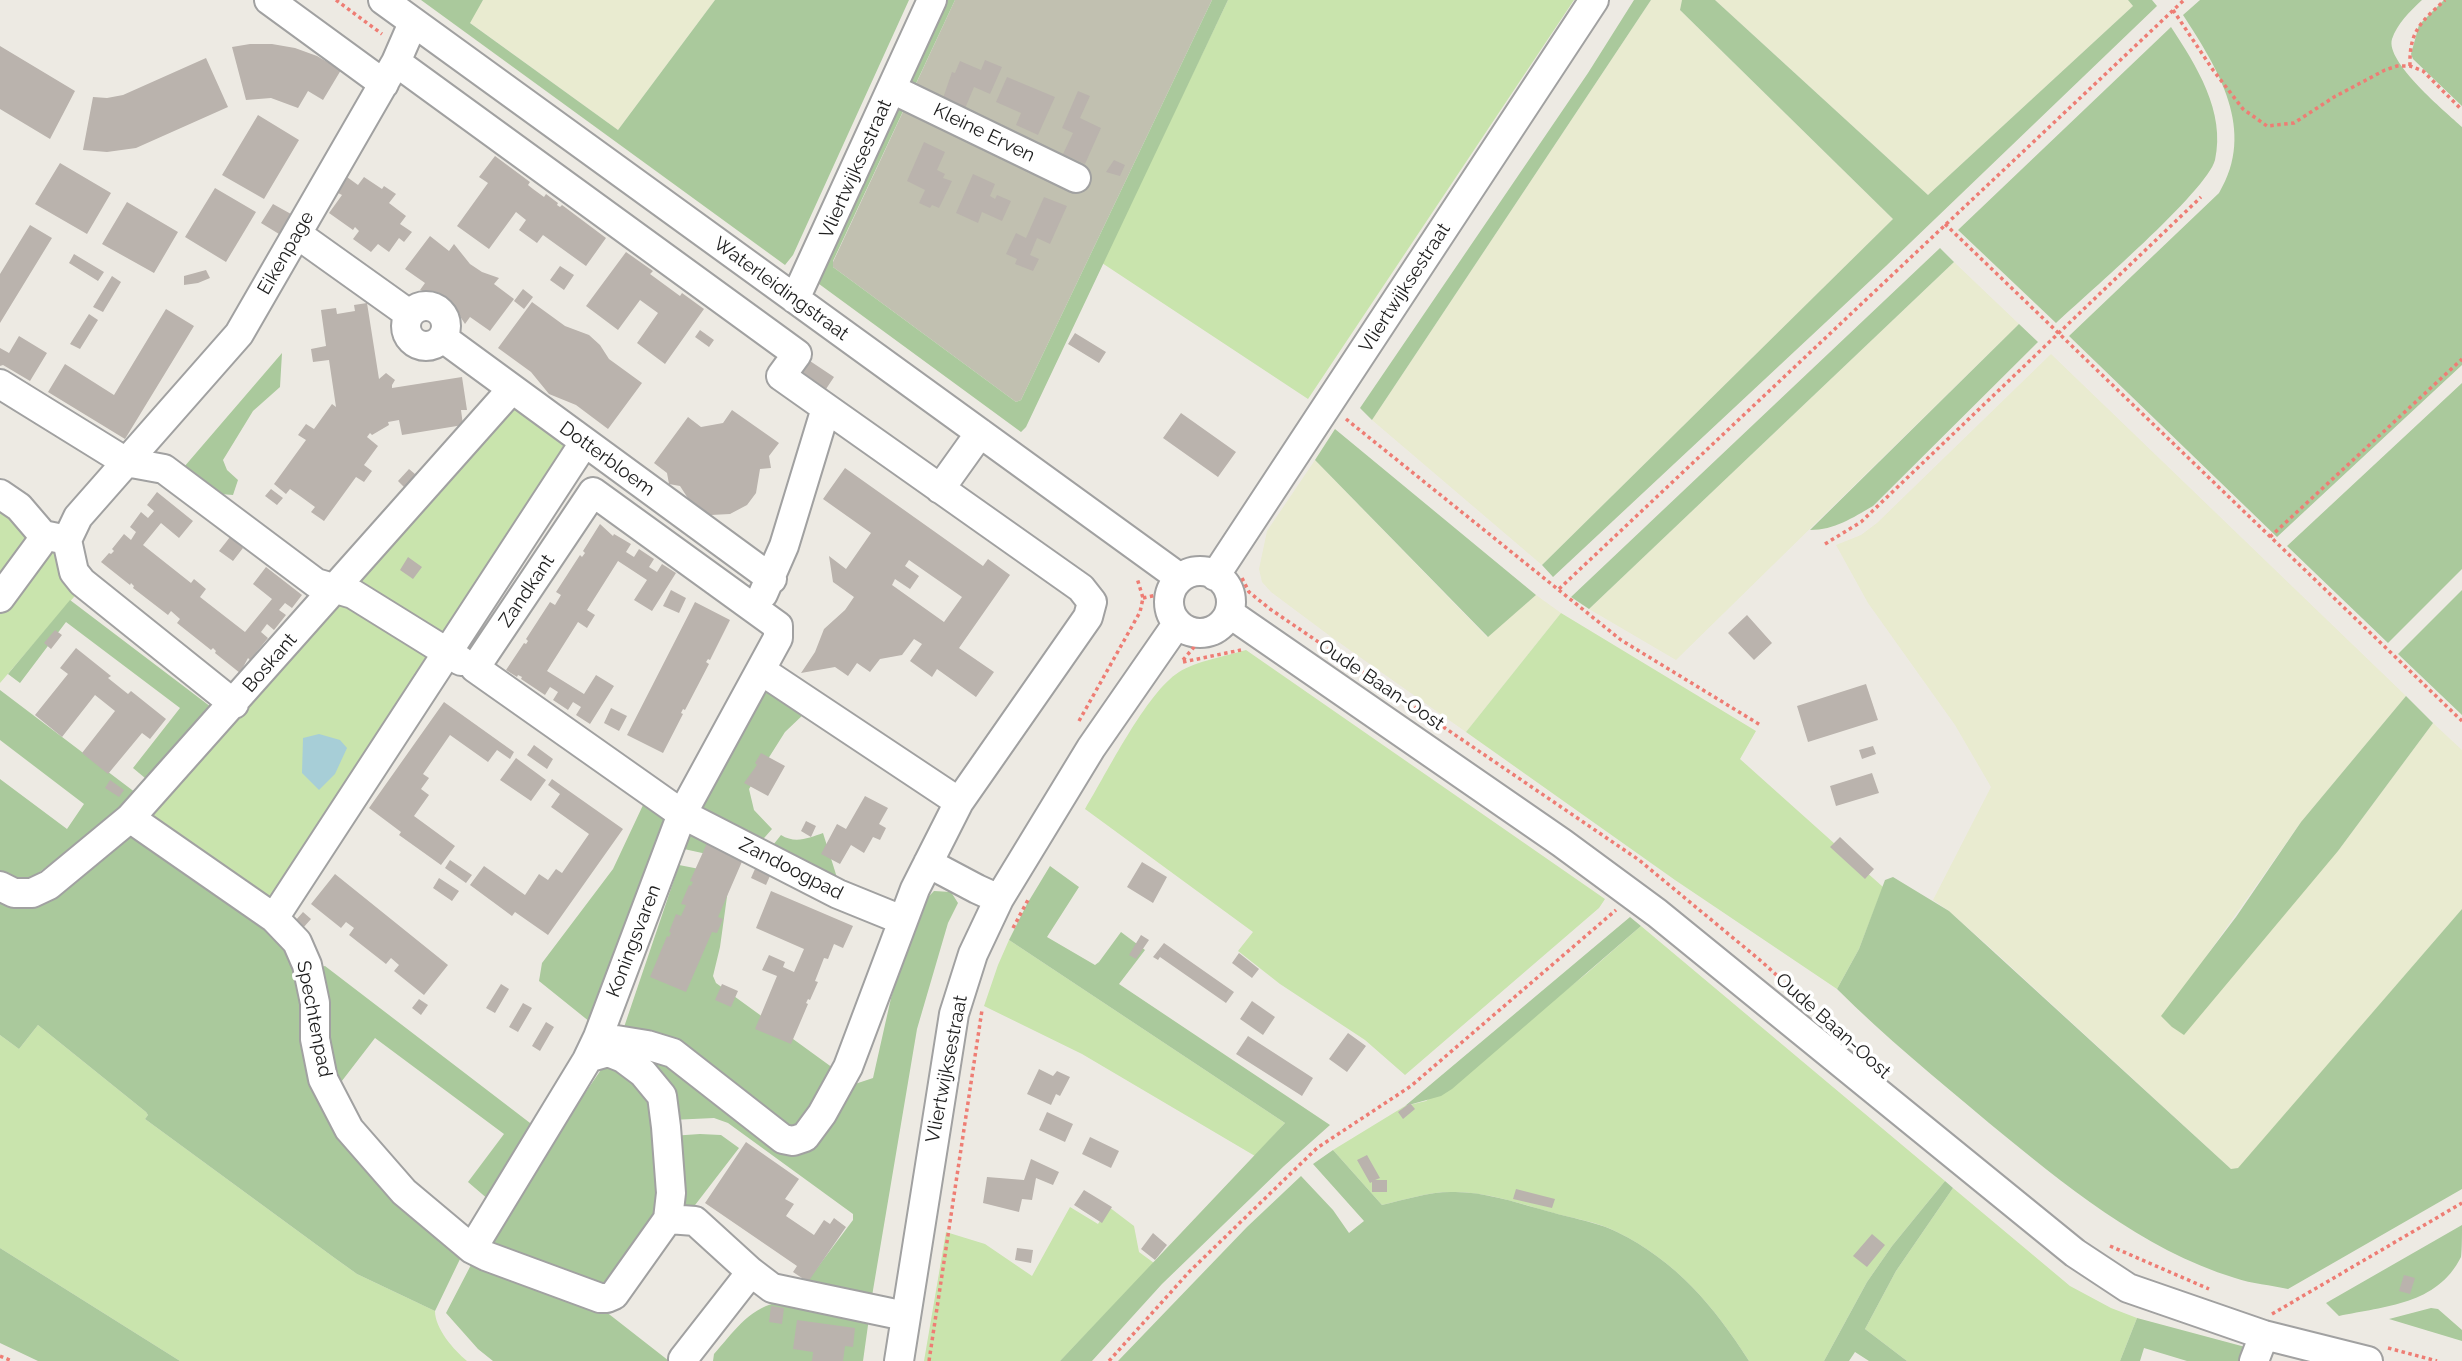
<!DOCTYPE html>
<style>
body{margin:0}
canvas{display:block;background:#edeae3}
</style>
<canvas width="2462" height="1361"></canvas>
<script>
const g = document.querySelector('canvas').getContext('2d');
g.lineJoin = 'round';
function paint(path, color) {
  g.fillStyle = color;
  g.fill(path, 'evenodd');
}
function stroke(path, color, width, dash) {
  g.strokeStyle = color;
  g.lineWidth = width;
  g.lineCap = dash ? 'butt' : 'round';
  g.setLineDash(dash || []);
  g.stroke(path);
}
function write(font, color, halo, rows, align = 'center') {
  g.font = font + ' Raleway,sans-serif';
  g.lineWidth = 7;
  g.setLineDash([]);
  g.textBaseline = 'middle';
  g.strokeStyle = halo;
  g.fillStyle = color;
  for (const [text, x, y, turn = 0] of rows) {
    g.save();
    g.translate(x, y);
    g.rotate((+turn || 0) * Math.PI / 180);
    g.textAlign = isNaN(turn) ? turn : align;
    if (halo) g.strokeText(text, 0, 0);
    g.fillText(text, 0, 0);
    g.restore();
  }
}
const construction = new Path2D(`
 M955,0H1212L1021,400L1016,402L833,267V262Z`);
const farmland = new Path2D(`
 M483,0H715L618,130L469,22Z
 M1651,0H1682L1680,10L1893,219L1542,565L1372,420Z
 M1715,0H2128L2133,6L1928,195Z
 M1954,262L2019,324L1676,660L1589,609Z
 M2051,354L2406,696L2301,822L2205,958L2338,851L2433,723L2462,750V909L2238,1169H2231L1995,952L1949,911L1933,900L1991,787L1955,725L1868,603L1836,545L1861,535L1877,523Z
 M1315,460L1487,637L1536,595L1561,613L1466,732L1330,636L1271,592L1262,582L1259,569L1267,531Z`);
const grass = new Path2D(`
 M1228,0H1574L1308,399L1102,263Z
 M513,403L571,444L275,906L140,819Z
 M0,507L33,532L0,586Z
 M50,543L80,590L0,683V610Z
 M1561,613L1756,731L1740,759L1883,887L1859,949L1837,989L1675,880L1466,732Z
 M1246,650L1605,899L1599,908L1405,1075L1365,1040L1280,984L1238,951L1253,932L1085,809C1107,773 1146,693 1179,672C1196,661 1227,656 1246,650Z
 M1641,926L1945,1181L1892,1246L1867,1282L1824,1361H1749C1714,1306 1676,1261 1617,1232C1599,1222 1570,1218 1550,1212C1519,1203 1483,1191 1451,1192C1428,1192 1404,1200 1382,1205L1333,1150L1405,1106L1426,1101L1586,974Z
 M1009,940L1285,1123L1255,1156L1082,1054L984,1006L998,965Z
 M38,1025L146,1112L148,1115L145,1119L336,1259L357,1274L435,1311C435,1329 454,1350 467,1361H180L0,1248V1035L19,1049Z
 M1953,1188L2070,1286L2111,1308L2137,1318L2120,1361H1907L1865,1329L1896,1271Z
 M1070,1207L1098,1224L1109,1207L1134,1226L1139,1252L1154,1263L1060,1361H924L946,1232L985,1244L1032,1276Z`);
const forest = new Path2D(`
 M421,0H483L470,23L618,130L715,0H909L793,255L785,265Z
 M941,0H955L833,261V267L1016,402L1021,400L1212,0H1228L1026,427L1021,432L815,281Z
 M1634,0H1651L1372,420L1360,408L1588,73Z
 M1682,0H1715L1928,195L2133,6L2128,0H2152L2157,6L1886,266L1553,577L1542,565L1893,219L1680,10Z
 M2200,0H2422C2410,11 2397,24 2392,39C2385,62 2446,112 2462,127V365L2277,537L2069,336L2219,193C2257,130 2218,69 2183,15Z
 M2444,0H2462V106L2413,59L2411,54L2419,25Z
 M2171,27C2196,65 2226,112 2215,160C2207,191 2086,295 2056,323L1958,230Z
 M1940,248L1954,262L1589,609L1571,597Z
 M2019,324L2038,342L1873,506C1852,518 1835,530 1810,530Z
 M282,353L280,387L253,411L223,460L227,470L238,480L233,495L220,494L184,467Z
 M2462,383V569L2388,643L2287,546Z
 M1335,429L1536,595L1488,637L1315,460Z
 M2462,590V715L2398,654Z
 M70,600L215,710L151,783L133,768L180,708L66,622L20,683L8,674Z
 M767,681L806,712L785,732L749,789L754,810L772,829L743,862L684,849L697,812Z
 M0,690L140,796L117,816L34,876L13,881L0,879V779L67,829L84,804L0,740Z
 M2406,696L2433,723L2338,851L2184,1035L2172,1027L2161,1016L2236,917L2301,822Z
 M644,803L669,822L595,1026L539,981L542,963L613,869Z
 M130,827L206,877L295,951L314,1073L461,1257L435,1311L357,1274L336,1259L145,1119L148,1115L146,1112L38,1025L19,1049L0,1035V896Z
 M823,833L839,884L762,859L781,835C795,844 809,838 823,833Z
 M679,865L730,875L720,947L713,976L716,983L855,1084L873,1078L891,998L920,905L934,891L951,892L958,903L948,923L917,1029L871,1302L805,1284L853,1220V1214L728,1123L714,1118L671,1120L620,1039Z
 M1050,866L1079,887L1047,937L1095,965L1099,962L1121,932L1145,950L1119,984L1330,1125L1284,1166L1162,1284L1092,1361H1060L1285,1123L1009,940L1027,904Z
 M1893,877L1949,911L2231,1169L2238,1168L2462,909V1189L2288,1289C2271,1285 2252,1284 2235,1278C2141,1249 2064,1184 1989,1123C1937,1079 1885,1037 1837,989L1859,949L1885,880Z
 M1630,917L1641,926L1452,1089L1441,1096L1405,1106Z
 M325,966L534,1126L489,1200L468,1182L504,1134L375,1038L338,1086L329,1080L317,968Z
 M612,1059L651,1091L661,1210L610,1293L487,1253L486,1237L605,1064Z
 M700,1134L721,1135L739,1148L692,1209L683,1213L671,1136Z
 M1333,1150L1382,1205C1404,1200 1428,1192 1451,1192C1480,1191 1512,1201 1540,1209C1561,1216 1599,1222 1617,1232C1676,1261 1714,1306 1749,1361H1118L1247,1227L1301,1176L1333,1210L1349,1233L1364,1221L1313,1164Z
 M1945,1181L1953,1188L1896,1271L1865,1329L1907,1361H1869L1855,1352L1849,1361H1824L1867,1282L1892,1246Z
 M2462,1225C2462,1234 2462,1249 2461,1257C2437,1305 2385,1306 2339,1316L2326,1303Z
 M0,1248L180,1361H38L0,1343Z
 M472,1263L605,1311L669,1361H493L478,1349L446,1313Z
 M776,1303L869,1318L863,1361H713L714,1354C732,1334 748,1309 776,1303Z
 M2431,1308L2438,1309L2462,1330V1341L2389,1319Z
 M2137,1318L2249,1348L2251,1361H2187L2144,1348L2140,1361H2120Z`);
const water = new Path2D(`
 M319,734L340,740L347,748L335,774L319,790L302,773L303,738Z`);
const building = new Path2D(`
 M250,44H272L295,48L317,56L341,70L323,100L308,91L298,108L271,98L246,100L232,47Z
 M0,46L75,91L50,139L0,109Z
 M206,58L228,107L136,148L107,152L83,150L93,97L107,98L123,95Z
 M985,60L1002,67L990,94L974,87L964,111L942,101L952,72L955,73L960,61L981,70Z
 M1007,77L1055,97L1038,135L1016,125L1021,113L996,102Z
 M1078,91L1090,96L1080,118L1101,128L1085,164L1063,154L1073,133L1062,128Z
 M258,115L299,140L264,199L222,175Z
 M924,142L945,152L937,170L945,174L943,178L952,181L939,208L932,205L930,208L919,203L925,190L907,181Z
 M495,156L530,182L528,185L533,189L544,197L546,194L558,203L557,205L560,207L562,205L606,238L586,266L543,235L537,243L519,230L526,220L516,212L489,249L457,226L488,183L479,177Z
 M1114,160L1125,165L1120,176L1106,172Z
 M60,163L111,193L87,234L35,204Z
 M973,174L995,184L990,196L995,199L997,195L1011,201L1002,221L982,212L978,223L956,213Z
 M347,177L358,185L364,177L382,189L384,186L396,194L389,203L406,216L400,224L412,232L404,242L399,238L389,252L378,244L371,252L353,239L359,231L355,227L353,230L329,213L342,195L336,192Z
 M215,188L256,212L226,262L185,237Z
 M1044,197L1067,206L1050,244L1037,238L1030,255L1039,259L1033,271L1015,264L1017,259L1006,254L1016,233L1026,238Z
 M127,202L178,232L154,273L102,244Z
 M273,204L291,214L279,234L261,223Z
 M30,225L52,238L0,323V274Z
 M430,236L449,251L454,244L470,264L482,272L499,278L494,284L514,299L490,331L470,317L465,324L456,310L444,299L420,290L425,283L405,269Z
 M626,252L653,271L650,274L680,296L682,293L704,309L665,364L637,343L658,313L640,300L618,330L586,306Z
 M74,254L104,272L98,281L69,263Z
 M560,266L574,275L564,290L550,280Z
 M206,270L210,278L198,283L184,285V276Z
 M112,276L121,282L103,312L93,307Z
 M523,289L533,297L524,309L514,301Z
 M532,302L565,326L589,335L600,345L609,359L642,383L608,429L576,405L549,394L531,372L498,348Z
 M367,303L379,379L386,373L395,380L392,385V388L462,377L467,410H461L463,425L402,435L399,420L388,422L389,425L372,435L370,433L367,437L378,446L364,465L372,471L364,482L356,477L324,521L311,512L315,507L300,496L290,489L286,494L274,484L306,440L298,435L306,424L314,429L332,404L336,407L329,360L313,362L311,349L326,346L321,310L336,308L337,314L355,311L354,305Z
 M166,309L194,326L125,439L48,392L65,364L114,395Z
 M89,314L98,320L80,349L70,344Z
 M700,330L714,340L709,347L695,337Z
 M1075,333L1106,352L1099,363L1068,344Z
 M19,336L47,353L30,381L3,365L0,366V348L9,353Z
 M807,359L834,377L826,389L799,370Z
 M732,410L779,443L769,456L771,468L760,469L756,493L747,505L730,514L711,515L691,503L680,486L669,484L667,473L654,463L688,417L701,427L723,423Z
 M1181,413L1236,452L1218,477L1163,438Z
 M845,468L983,566L988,559L1010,575L959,648L994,672L976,697L937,669L932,677L910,661L922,644L914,639L902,655L880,659L870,672L857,663L848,676L835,667L801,673L815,652L824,629L845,610L854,597L833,582L829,556L846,569L871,533L823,499ZM909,560L962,597L944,622L892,585L895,579L910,589L919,576L905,566Z
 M409,469L421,479L409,492L398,481Z
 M271,489L283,498L277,505L265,496Z
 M157,492L193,521L179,538L161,523L143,545L191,583L194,579L206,589L200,597L245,632L272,599L253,584L266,567L302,595L292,608L285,603L279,610L286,615L274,630L267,624L261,632L268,638L250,660L248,658L240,673L215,653L216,651L213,648L211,650L177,623L180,619L171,611L168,615L133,588L134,586L131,583L130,585L101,562L109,553L111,554L114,551L112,549L124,534L131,540L136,532L130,527L141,512L148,518L154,511L147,505Z
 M600,524L613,536L614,534L631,544L626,552L634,557L639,549L654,559L649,567L657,572L662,564L676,573L652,611L634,600L647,580L618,561L587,610L595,615L587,628L578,622L547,671L584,694L596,675L614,686L590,724L576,715L581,707L573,702L568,710L553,700L558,692L550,687L545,695L521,679L522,677L518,675L517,677L506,670L524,643L526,644L528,641L526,639L550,602L555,605L561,595L556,592L580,555L582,557L585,553L583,551Z
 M230,537L243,548L233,561L219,551Z
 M408,557L422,567L413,579L400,570Z
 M671,590L686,598L679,613L663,606Z
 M695,602L730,620L710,660L708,659L706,662L709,664L685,710L683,709L681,713L683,714L663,753L627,735Z
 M1747,615L1772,643L1754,660L1728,633Z
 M55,630L62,635L51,649L44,643Z
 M76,648L111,676L108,678L128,694L131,691L166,719L150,739L142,733L108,774L82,753L115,711L95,695L62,737L35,715L68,674L60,668Z
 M1866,684L1878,720L1808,742L1797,706Z
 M444,702L514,752L510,759L497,750L488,762L450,735L423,774L429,778L421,789L429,795L414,816L455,846L441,865L399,835L401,832L369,808Z
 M611,708L627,716L619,731L604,723Z
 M534,745L553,759L547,769L527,755Z
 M1873,746L1876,754L1862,759L1859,750Z
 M761,753L785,766L768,796L744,783L757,765L755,763Z
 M516,758L546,780L531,801L500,780Z
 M1872,773L1879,793L1836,806L1830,786Z
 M552,779L623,829L548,935L515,912L512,916L470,885L484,866L525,895L539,874L548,880L556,869L562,873L589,834L551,807L560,794L548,785Z
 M110,780L124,790L119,797L105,788Z
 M865,796L888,808L879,824L886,828L880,840L873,837L864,853L851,845L840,864L821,854L837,824L846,829Z
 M806,821L816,826L811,837L801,831Z
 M1840,837L1874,869L1865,879L1830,847Z
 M708,841L744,857L718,917L723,919L717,933L712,932L686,992L650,977L667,936L669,937L671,933L669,932L676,914L681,916L686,905L681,904L689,885L691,886L693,882L690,881Z
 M450,860L472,875L466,883L445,868Z
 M758,862L773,869L766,885L751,878Z
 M1142,862L1167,877L1153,903L1127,887Z
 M335,874L448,965L424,995L394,971L399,965L391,958L386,964L349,935L354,928L346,922L341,928L311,904Z
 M439,878L459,891L452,901L433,888Z
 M771,891L853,926L843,948L834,944L828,959L824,958L815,981L818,982L810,1000L808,999L806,1003L808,1004L791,1044L755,1029L777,976L762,970L769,955L785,962L783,967L794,972L804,949L756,928Z
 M303,912L311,919L303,928L295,921Z
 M1141,935L1149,940L1136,959L1129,955Z
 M1164,943L1234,992L1226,1003L1160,957L1158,960L1153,957Z
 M1239,953L1259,969L1252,978L1232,963Z
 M501,984L509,989L495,1013L486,1008Z
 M722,984L738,991L731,1007L715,1000Z
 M419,999L428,1005L421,1015L412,1008Z
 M1252,1001L1275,1017L1263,1035L1240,1019Z
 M523,1003L532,1008L518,1032L509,1027Z
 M546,1022L554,1027L540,1051L532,1046Z
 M1348,1033L1366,1046L1347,1072L1329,1059Z
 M1248,1036L1313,1078L1302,1096L1236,1054Z
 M1039,1069L1053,1076L1057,1071L1070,1077L1060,1096L1056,1094L1051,1105L1027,1094Z
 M1410,1103L1415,1109L1403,1119L1398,1112Z
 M1047,1112L1073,1124L1065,1142L1039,1130Z
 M1090,1137L1119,1151L1111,1168L1082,1154Z
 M746,1142L799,1179L785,1199L794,1204L786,1216L814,1235L824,1220L830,1224L834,1218L846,1227L808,1282L793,1272L797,1266L705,1203Z
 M1367,1155L1380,1178L1375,1180H1387V1192H1372V1182L1370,1183L1357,1160Z
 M1031,1159L1059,1172L1053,1185L1036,1178L1032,1200L1022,1199L1019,1212L983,1203L987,1177L1024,1180Z
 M1516,1189L1555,1199L1552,1208L1513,1199Z
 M1084,1190L1112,1207L1102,1223L1074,1205Z
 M1153,1233L1167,1245L1155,1260L1141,1249Z
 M1872,1234L1885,1245L1867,1267L1853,1256Z
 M1017,1248L1033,1250L1031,1263L1015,1260Z
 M2404,1275L2415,1278L2410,1294L2399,1291Z
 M771,1306L784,1308L782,1324L769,1322Z
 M797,1320L855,1328L853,1347L845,1346L843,1361H812L813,1352L793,1349Z`);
const path = new Path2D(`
 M336,0L382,34
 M2173,10L2213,70L2243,109L2267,126L2294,123L2334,97L2385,70L2397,66H2410L2423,71L2462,110
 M2410,66C2409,31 2421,22 2445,0
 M1945,224L2462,721
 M1346,419L1621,640L1762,726
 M2270,537L2462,359
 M1825,544L1861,522L2201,197
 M1242,578L1249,592L1270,609L1639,860L1761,961L1802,998
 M1559,589L2184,0
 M1143,598L1162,594
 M1183,660L1206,633
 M1183,662L1241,650
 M1079,721L1140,612L1143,598L1137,578
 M1013,928L1029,898
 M2110,1246L2209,1289
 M2272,1314L2462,1203
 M2388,1348L2437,1361
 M0,1356L12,1361
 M929,1361L982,1010
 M1109,1361L1189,1272L1317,1148L1411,1086L1616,910`);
const minor = new Path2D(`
 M269,0L384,84
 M383,0L1180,578
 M396,62L797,354L781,376L1081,588L1092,602L1088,617L959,802L915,889L848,1067L822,1114L805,1137L793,1141L783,1139L673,1053L647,1045L598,1037
 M892,89L1076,178
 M297,234L409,314
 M795,299L932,0
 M406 326a20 20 0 1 1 40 0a20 20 0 1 1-40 0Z
 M443,338L772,579
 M0,384L126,462L164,469L316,583L353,594L461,661
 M940,489L980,433
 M0,494L19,507L43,535L39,545L0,598
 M43,535L67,540L78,517L239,334L396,62L413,23
 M67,540L74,572L82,582L234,704
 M1169 602a31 31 0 1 1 62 0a31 31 0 1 1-62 0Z
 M1215,576L1594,0
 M763,594L784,546L826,408
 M1229,613L1562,843L1657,913L2075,1253L2128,1288L2264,1335L2368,1361
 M762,671L959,802
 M130,818L274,918L297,942L307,965L315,1003V1039L323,1079L349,1129L404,1192L472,1249L486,1256L600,1298H607L614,1295L668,1219L671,1193L666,1127L662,1096L643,1073L623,1058L608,1052L594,1056
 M928,863L977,889L999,899
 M0,886L14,893H32L49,885L130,818L512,389
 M274,918L584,443
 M668,1219L695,1221L751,1272L772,1288L905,1316
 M472,1249L587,1060L598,1037L682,814L778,638V626L593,492L475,668L682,814L838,894L902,920
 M683,1359L751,1272
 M899,1361L954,1014L973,954L999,899L1091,748L1177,624
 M2254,1361L2264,1335`);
const streetNames = [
 ["Kleine Erven",984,133,26],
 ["Vliertwijksestraat",856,169,-66],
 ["Eikenpage",286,253,-60],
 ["Vliertwijksestraat",1405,288,-57],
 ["Waterleidingstraat",781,289,36],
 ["Dotterbloem",607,459,36],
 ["Zandkant",527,591,-56],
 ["Boskant",270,663,-49],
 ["Oude Baan-Oost",1381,685,34],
 ["Zandoogpad",791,869,27],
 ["Koningsvaren",634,941,-69],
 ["Spechtenpad",314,1019,79],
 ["Oude Baan-Oost",1833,1026,42],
 ["Vliertwijksestraat",947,1069,-79]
];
paint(construction, '#c1c0b0');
paint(farmland, '#e9ebd0');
paint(grass, '#c9e4ad');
paint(forest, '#aac99c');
paint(water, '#a7ced7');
paint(building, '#bab3ad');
stroke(minor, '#a1a1a1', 32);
stroke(path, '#ee7d74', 3.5, [3.5, 3.5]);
stroke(minor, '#fff', 28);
write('19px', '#1d1d1d', '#fff', streetNames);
</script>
